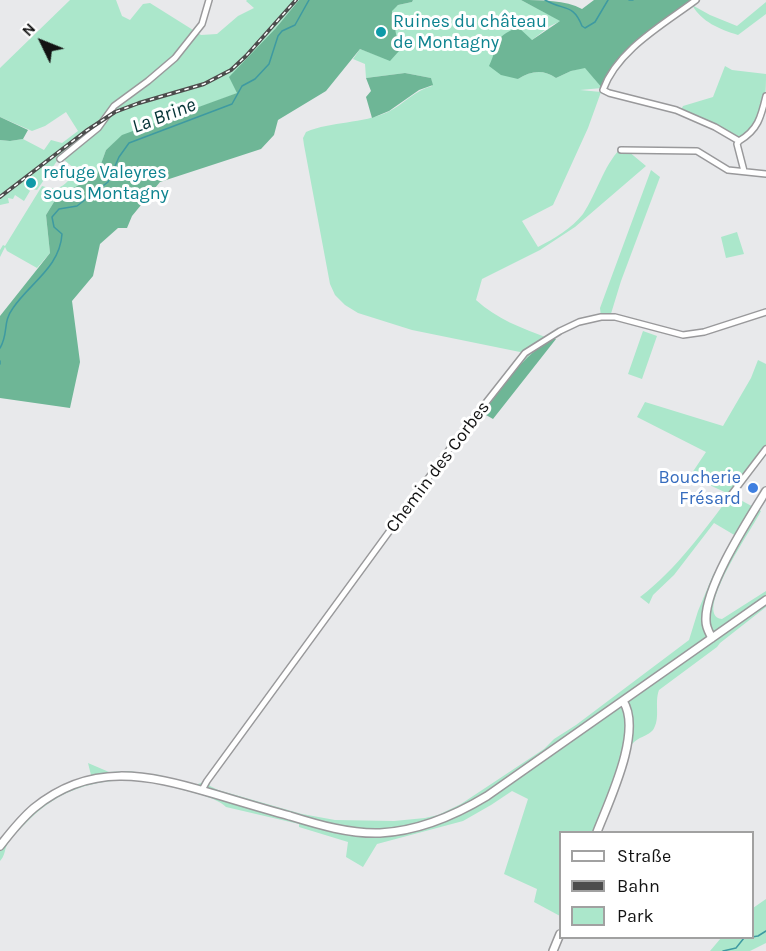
<!DOCTYPE html>
<meta charset="utf-8">
<style>
body{margin:0}
#map{position:relative;width:766px;height:951px;overflow:hidden;background:#e8e9eb;font-family:Karla,sans-serif}
canvas{display:block}
.legend{position:absolute;left:559px;top:831px;width:195px;height:108px;box-sizing:border-box;background:#fff;border:2px solid #a1a1a1;margin:0;padding:8px 10px;list-style:none;font-size:18px;color:#131313}
.legend li{display:flex;align-items:center;gap:12px;height:30px}
.legend b{width:30px;border:2px solid #a1a1a1}
.north{position:absolute;left:12px;top:12px;width:60px;height:60px;-webkit-text-stroke:4px #fff;paint-order:stroke;rotate:313deg;font-size:16px;font-weight:700;line-height:24px;text-align:center;color:#131313}
.north::after{content:'';display:block;margin:auto;width:21px;height:27px;background:#131313;clip-path:polygon(50% 0,100% 100%,50% 72%,0 100%)}
</style>
<div id="map">
<canvas width="766" height="951"></canvas>
<ul class="legend">
<li><b style="height:8px;background:#fff"></b>Straße</li>
<li><b style="height:8px;background:#4c4c4c"></b>Bahn</li>
<li><b style="height:16px;background:#abe7cb"></b>Park</li>
</ul>
<div class="north">N</div>
</div>
<script>
const g = document.querySelector('canvas').getContext('2d');
g.lineJoin = 'round';
function paint(path, color) {
  g.fillStyle = color;
  g.fill(path, 'evenodd');
}
function stroke(path, color, width, dash) {
  g.strokeStyle = color;
  g.lineWidth = width;
  g.lineCap = dash ? 'butt' : 'round';
  g.setLineDash(dash || []);
  g.stroke(path);
}
function write(font, color, halo, rows, align = 'center') {
  g.font = font + ' Karla,sans-serif';
  g.lineWidth = 6;
  g.setLineDash([]);
  g.textBaseline = 'middle';
  g.strokeStyle = halo;
  g.fillStyle = color;
  for (const [text, x, y, turn = 0] of rows) {
    g.save();
    g.translate(x, y);
    g.rotate((+turn || 0) * Math.PI / 180);
    g.textAlign = isNaN(turn) ? turn : align;
    if (halo) g.strokeText(text, 0, 0);
    g.fillText(text, 0, 0);
    g.restore();
  }
}
const green = new Path2D(`
 M70,0H116L122,16L130,20L143,4L150,3L201,35L217,34L238,16L254,8L246,1L247,0H299L275,29L238,93L122,136L106,150L97,175L57,197L46,215L50,253L37,268L7,251L5,247L0,257V250L3,245L5,246L42,186C62,192 64,185 77,171L62,158H59L37,190L33,189L37,182L33,178L25,186L30,191L24,201L15,195L13,199L8,198L9,203L0,205V199L104,118L0,195V140L10,141L23,139L44,150L51,140L62,143L78,131L66,112L45,126L32,131L0,117V68Z
 M413,0H521L561,21L550,26L532,40L498,39L493,58L518,79C531,71 543,69 556,78L571,71L585,67L602,88L580,90L601,92L588,128L553,205L522,221L538,247C554,239 572,228 583,214C597,193 603,167 620,149L628,151L646,166L575,227L540,250L482,279L476,300C497,319 521,328 548,338L511,373L483,411H479L525,353L412,330L358,313L345,305L335,295L330,284L304,145L303,138L306,132C332,121 362,124 388,112C404,104 415,90 432,86L431,78L405,73L366,78L365,64L353,59L360,49L390,60L398,51L392,10L398,5L412,2Z
 M766,2V14L738,35C719,29 702,22 692,5L710,15L737,26Z
 M725,66L732,70L766,74C766,108 763,115 740,140L681,110L683,106L713,97Z
 M651,170L660,177L621,281L610,317H601L600,308Z
 M737,232L744,254L726,258L721,237Z
 M643,331L657,336L642,379L628,374Z
 M758,360L766,364V448L731,495L761,511C754,526 691,616 722,619L766,591V607L720,643L717,647L659,690C654,703 661,718 653,730C648,736 638,737 632,744L602,832H560V916L534,902L537,889L504,874L528,799L512,791L491,805L463,821L377,844L363,867L346,857L348,842L299,827V824L226,807C217,797 189,792 176,788C122,771 64,781 25,824C19,830 11,838 7,845C4,851 5,856 0,861V840L20,817L37,801L54,790L91,775L88,763L109,772L128,771L159,775L195,785L207,781L210,786L218,790L302,814L335,820L394,821L425,818L438,815L461,804L544,749L554,739L576,725L689,640L698,611L713,575L736,536L714,523L674,575L653,595L649,604L640,597C677,569 703,531 731,495L690,476L706,452L637,417L645,402L723,426L751,378Z
 M766,899V943L750,951H710L721,938H752L753,908Z`);
const forest = new Path2D(`
 M299,0H413L412,2L398,5L392,11L399,51L390,61L360,49L326,91L278,120L274,135L261,149L160,182L132,216L127,228H118L100,244L93,276L72,301L80,362L70,408L0,398V316L50,253L46,215L57,197L97,175L106,150L122,135L237,93L229,77L275,29Z
 M521,0C541,0 566,0 582,9L594,0H691L622,55L615,62L602,88L585,68L571,71L556,78C543,69 531,71 518,79L501,75L489,66C500,43 492,38 518,27L532,40L560,21Z
 M405,73L431,78L433,85L419,90L389,111L372,118L366,97L371,91L366,78Z
 M0,117L28,130L23,139L10,141L0,140Z
 M553,338L556,339L493,419L486,415L483,411C504,383 523,356 553,338Z`);
const stream = new Path2D(`
 M545,0C564,11 573,3 582,26L585,28L595,22L608,0
 M629,0H633
 M0,348C9,333 2,323 13,308C30,283 60,267 62,234L54,227L52,217L59,209L77,206L108,182L119,157L129,143L232,104L242,86L255,79L269,64L278,36L282,31L295,25L309,0
 M0,361V364
 M752,937L758,936L766,931
 M723,951L736,948L744,938H747`);
const street = new Path2D(`
 M696,0C664,24 617,50 603,90L609,93L676,110L715,127L739,141L737,144L744,171
 M739,141C758,130 761,117 766,96
 M621,150L697,151L728,170L766,174
 M60,159L98,128L114,106L148,81L175,58L202,24L209,0
 M731,495L766,449
 M202,790L207,781L451,447L525,353L560,331L579,322L601,317H615L683,335L704,332L766,312`);
const secondary = new Path2D(`
 M712,638C709,632 706,628 706,621C704,588 748,520 766,491
 M597,832C609,801 643,731 623,701
 M0,846C10,833 21,819 34,808C90,762 147,774 211,793C238,801 264,809 290,816C319,825 350,834 380,833C419,831 454,816 487,796L766,600
 M553,951L560,934`);
const rail = new Path2D(`
 M0,197L86,131L115,112L139,103L204,84L231,70L246,56L296,0`);
const markers = [
 [381,32,6,"#0f9aa8"],
 [31,183,6,"#0f9aa8"],
 [753,488,6,"#3f7fe0"]
];
const cultureNames = [
 ["Ruines du château",393,22],
 ["de Montagny",393,43],
 ["refuge Valeyres",43,173],
 ["sous Montagny",43,194]
];
const streetNames = [
 ["Chemin des Corbes",438,467,-53]
];
const shopNames = [
 ["Boucherie",741,478],
 ["Frésard",741,499]
];
const waterNames = [
 ["La Brine",164,116,-21]
];
paint(green, '#abe7cb');
paint(forest, '#6eb696');
stroke(stream, '#3e9aa1', 1.5);
stroke(street, '#99999b', 8);
stroke(secondary, '#99999b', 10);
stroke(street, '#fff', 5);
stroke(secondary, '#fff', 7);
stroke(rail, '#4c4c4c', 4);
stroke(rail, '#fff', 1.5, [4.5]);
for (const [x, y, r, color] of markers) {
  const dot = new Path2D();
  dot.arc(x, y, r, 0, 2 * Math.PI);
  g.fillStyle = color;
  g.fill(dot);
  stroke(dot, '#fff', 2);
}
write('18px', '#0d838f', '#fff', cultureNames, 'left');
write('18px', '#131313', '#fff', streetNames);
write('18px', '#366cbe', '#fff', shopNames, 'right');
write('italic 20px', '#053336', '#fff', waterNames);
</script>
